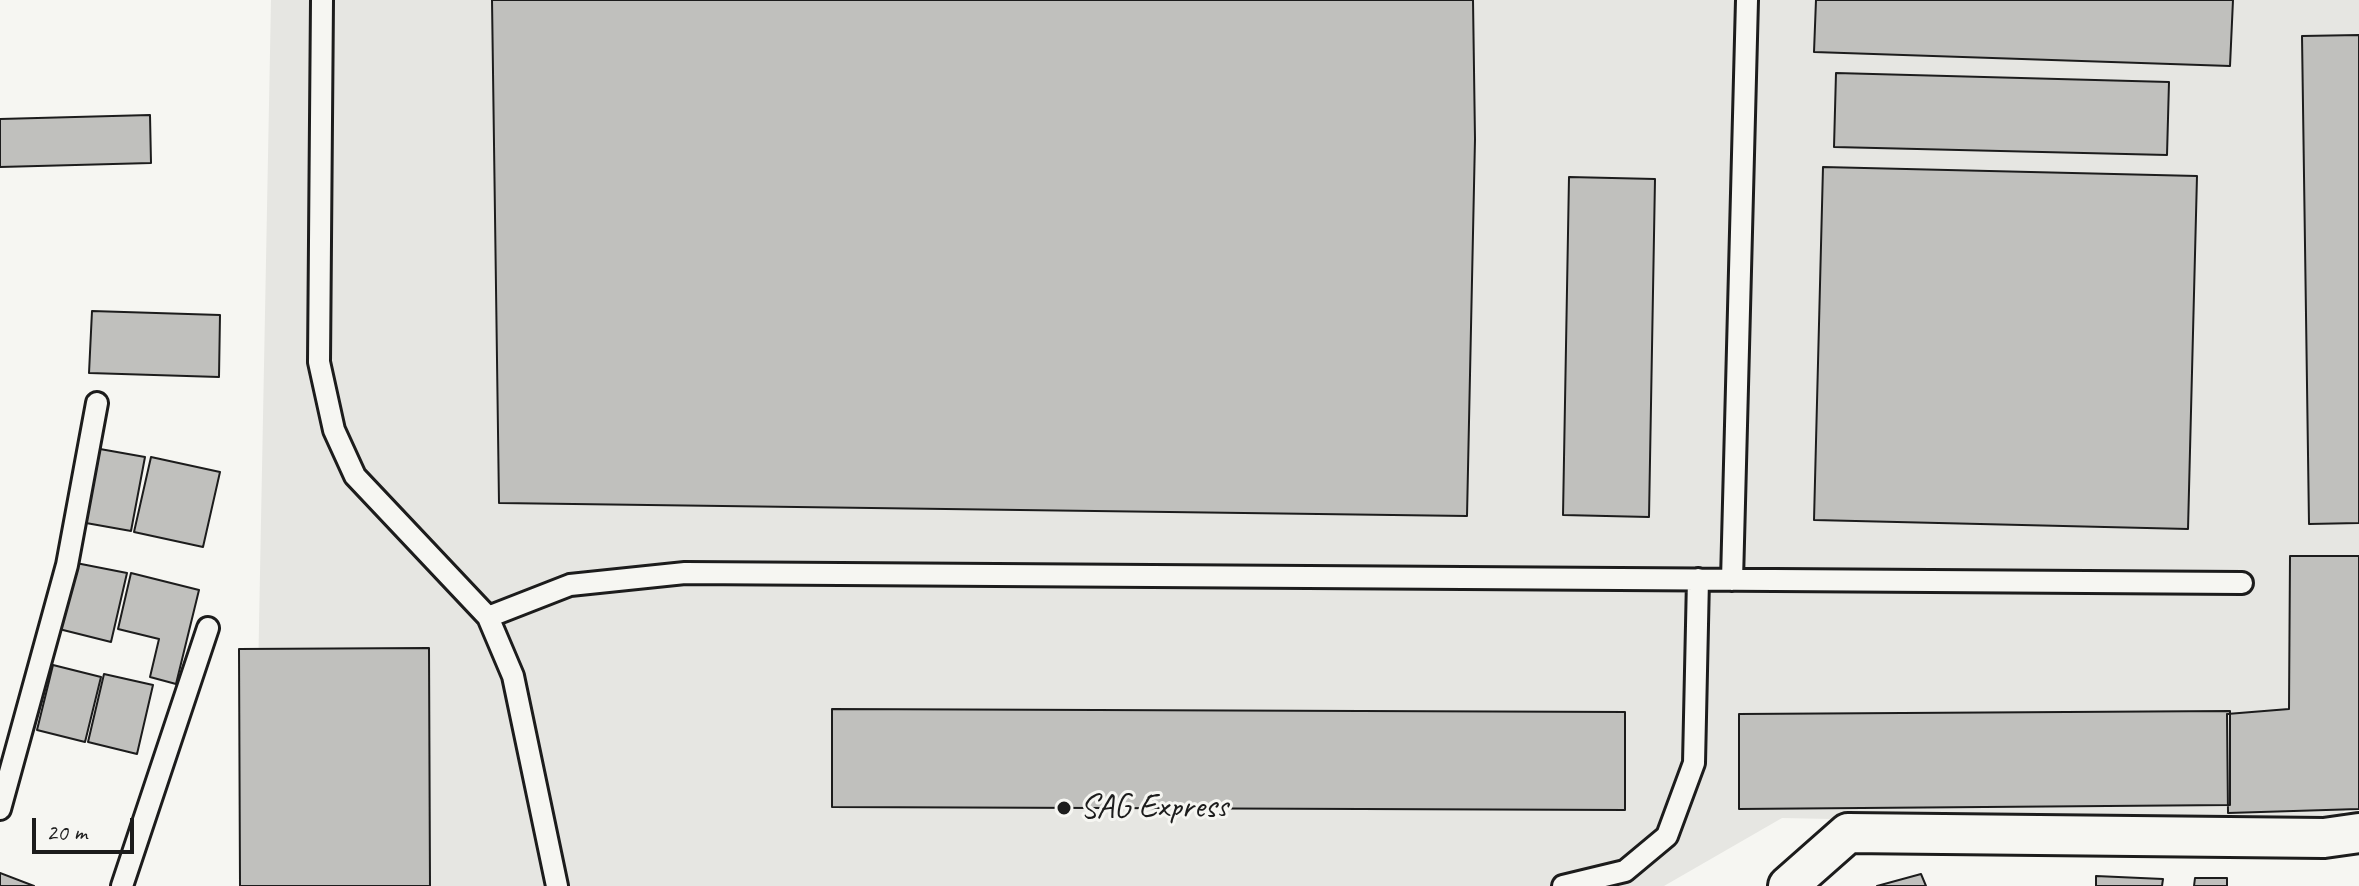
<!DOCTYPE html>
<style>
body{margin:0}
#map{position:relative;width:2359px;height:886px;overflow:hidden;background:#f6f6f2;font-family:Caveat,sans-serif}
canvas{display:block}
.scale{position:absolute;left:32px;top:818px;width:102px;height:36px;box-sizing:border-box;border:4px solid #1c1c1c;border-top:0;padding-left:10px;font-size:24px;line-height:28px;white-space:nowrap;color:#1c1c1c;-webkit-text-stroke:6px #f6f6f2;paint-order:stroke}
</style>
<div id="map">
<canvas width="2359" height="886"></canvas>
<div class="scale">20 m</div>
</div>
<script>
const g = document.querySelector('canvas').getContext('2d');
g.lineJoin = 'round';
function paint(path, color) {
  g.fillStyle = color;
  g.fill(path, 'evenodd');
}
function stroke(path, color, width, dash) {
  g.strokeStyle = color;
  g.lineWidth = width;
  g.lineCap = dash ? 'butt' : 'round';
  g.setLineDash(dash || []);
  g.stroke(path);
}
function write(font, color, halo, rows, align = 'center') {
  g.font = font + ' Caveat,sans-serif';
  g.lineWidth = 6;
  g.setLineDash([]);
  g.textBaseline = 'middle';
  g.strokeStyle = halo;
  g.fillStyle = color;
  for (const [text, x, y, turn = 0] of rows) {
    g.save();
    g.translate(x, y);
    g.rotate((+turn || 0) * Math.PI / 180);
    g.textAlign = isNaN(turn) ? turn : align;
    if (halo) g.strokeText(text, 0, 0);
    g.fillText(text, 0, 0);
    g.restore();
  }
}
const built = new Path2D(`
 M271,0H2359V797L2326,829L1782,818L1664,886H254Z`);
const building = new Path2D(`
 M492,0H1473L1475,139L1467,516L499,503Z
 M1816,0H2233L2230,66L1814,52Z
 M2359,35V523L2309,524L2302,36Z
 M1836,73L2169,82L2167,155L1834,147Z
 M150,115L151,163L0,167V119Z
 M1823,167L2197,176L2188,529L1814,520Z
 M1569,177L1655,179L1649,517L1563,515Z
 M92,311L220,315L219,377L89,373Z
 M100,449L145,457L131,531L86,523Z
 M151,457L220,472L203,547L134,532Z
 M2290,556H2359V809L2228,813L2227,714L2289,709Z
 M76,563L127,573L111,642L59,629Z
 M131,573L199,590L176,684L150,677L159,639L118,629Z
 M429,648L430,886H240L239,649Z
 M53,665L101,677L85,742L37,730Z
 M104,674L153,685L137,754L88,742Z
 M832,709L1625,712V810L832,807Z
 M2230,711V805L1739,809V714Z
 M0,873L34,886H0Z
 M1921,874L1926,886H1877Z
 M2096,876L2163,879L2162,886H2096Z
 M2195,878H2227V886H2194Z`);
const lane = new Path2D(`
 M322,0L319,362L334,430L355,476L488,617L513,676L557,886
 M1732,580L1747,0
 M488,617L570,585L685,573L2242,583
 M0,809L67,565L97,403
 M122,886L208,628
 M1563,886L1625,871L1667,836L1694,763L1698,579`);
const street = new Path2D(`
 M1788,886L1848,833L2324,838L2359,833`);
const markers = [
 [1064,808,8,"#1c1c1c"]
];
const poiNames = [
 ["SAG Express",1080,808]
];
paint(built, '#e6e6e2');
paint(building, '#c0c0bd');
stroke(building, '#1c1c1c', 2);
stroke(lane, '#1c1c1c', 26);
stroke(street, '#1c1c1c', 44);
stroke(lane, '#f6f6f2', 20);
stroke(street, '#f6f6f2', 38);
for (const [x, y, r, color] of markers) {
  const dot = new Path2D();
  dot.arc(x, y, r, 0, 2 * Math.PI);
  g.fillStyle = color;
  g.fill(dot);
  stroke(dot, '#f6f6f2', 3);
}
write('34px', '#1c1c1c', '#f6f6f2', poiNames, 'left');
</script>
